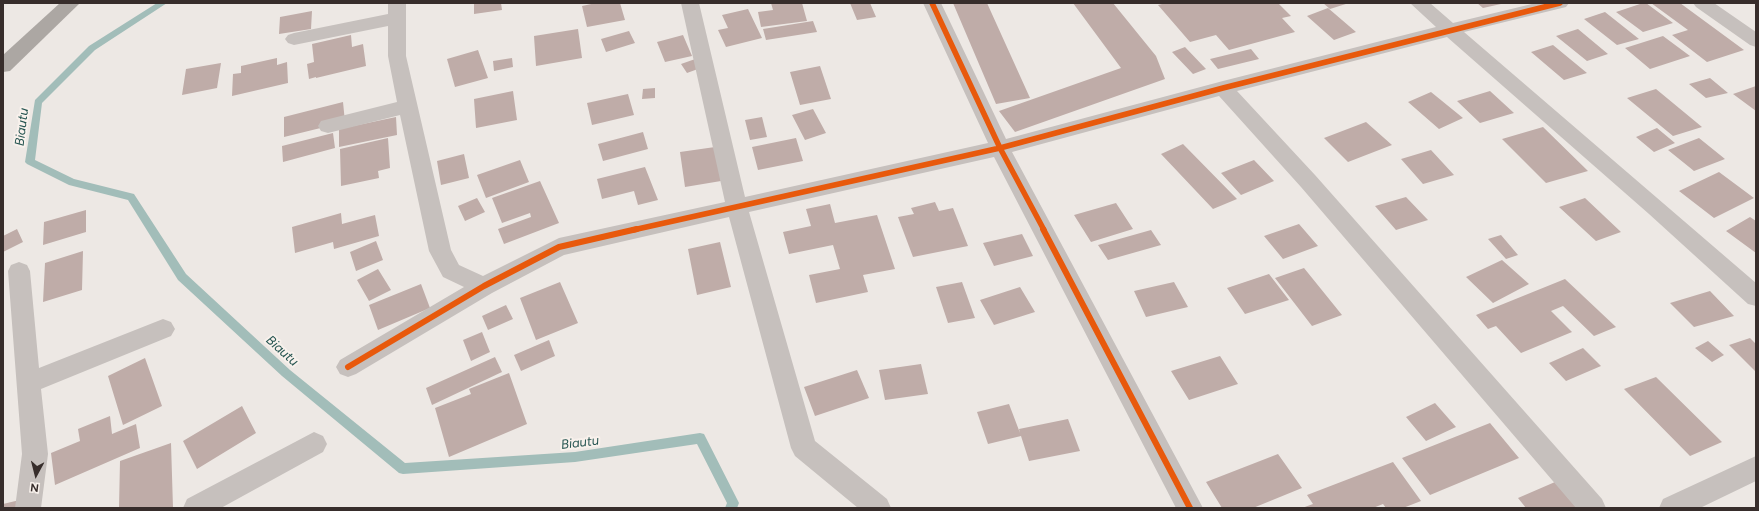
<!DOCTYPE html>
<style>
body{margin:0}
#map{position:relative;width:1759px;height:511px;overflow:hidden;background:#ede8e4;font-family:Figtree,sans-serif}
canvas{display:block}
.frame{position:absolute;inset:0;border:4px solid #372d2b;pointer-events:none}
.north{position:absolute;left:16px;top:455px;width:40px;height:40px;-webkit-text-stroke:3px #f8f1ec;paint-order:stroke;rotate:187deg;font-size:11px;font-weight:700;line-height:16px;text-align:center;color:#372d2b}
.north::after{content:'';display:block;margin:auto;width:14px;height:18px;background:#372d2b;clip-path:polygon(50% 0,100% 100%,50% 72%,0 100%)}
</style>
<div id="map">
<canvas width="1759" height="511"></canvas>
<div class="frame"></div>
<div class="north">N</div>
</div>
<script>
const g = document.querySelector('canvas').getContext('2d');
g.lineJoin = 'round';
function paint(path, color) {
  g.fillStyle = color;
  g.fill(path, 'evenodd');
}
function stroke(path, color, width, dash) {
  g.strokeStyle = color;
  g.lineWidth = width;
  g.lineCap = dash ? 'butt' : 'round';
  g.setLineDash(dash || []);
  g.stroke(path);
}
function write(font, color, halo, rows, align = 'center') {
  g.font = font + ' Figtree,sans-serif';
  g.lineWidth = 4;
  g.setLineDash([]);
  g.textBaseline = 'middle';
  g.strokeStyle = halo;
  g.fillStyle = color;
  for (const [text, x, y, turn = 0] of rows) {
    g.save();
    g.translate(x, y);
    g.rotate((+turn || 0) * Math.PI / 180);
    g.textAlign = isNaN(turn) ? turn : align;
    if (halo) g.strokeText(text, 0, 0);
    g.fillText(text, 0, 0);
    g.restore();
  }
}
const stream = new Path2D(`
 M157,3H167L95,50L42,103L35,160L74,179L134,194L186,274L290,370L405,463L575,452L700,433L704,434L737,499L739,503L737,508H725L727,503L697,444L575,462L403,474L399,473L282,376L178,280L128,200L69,185L27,164L25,162L35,100L89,46Z`);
const building = new Path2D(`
 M474,3H501L502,10L474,14Z
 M596,3H620L625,20L587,27L582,6Z
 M771,3H802L807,21L761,27L758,12L773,10Z
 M850,3H870L876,17L857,20Z
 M953,3H987L1030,98L996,104Z
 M1073,3H1113L1156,56L1165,79L1015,132L999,111L1121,68Z
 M1166,3H1278L1291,16L1282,18L1295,32L1229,50L1216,35L1190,42L1158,5Z
 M1323,3H1349L1330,9Z
 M1477,3H1501V4L1483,8Z
 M1643,3H1646L1673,23L1643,32L1616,12Z
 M1651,3H1680L1744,50L1707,62L1672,35L1688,30Z
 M1328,8L1356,32L1334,40L1307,16Z
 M748,9L762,38L726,47L718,30L728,28L722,15Z
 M312,11L311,29L279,34L280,17Z
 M1605,12L1639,39L1617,45L1584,19Z
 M813,21L817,32L766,40L763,29Z
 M578,29L582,58L536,66L534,36Z
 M1578,29L1608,54L1587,61L1556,36Z
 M629,31L635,43L606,52L601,39Z
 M351,35L352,47L363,44L366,66L316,78V77L309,79L307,64L314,62L312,44Z
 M683,35L692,56L665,62L657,42Z
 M1663,36L1690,56L1650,69L1625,48Z
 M1553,45L1587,73L1564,80L1531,52Z
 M1185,47L1206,69L1193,74L1172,52Z
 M1251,49L1259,59L1218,69L1210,59Z
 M478,50L488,78L455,87L447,59Z
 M701,57L706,66L687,73L681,64Z
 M277,58V65L287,62L288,83L232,96L233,74L241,73V66Z
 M512,58L513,67L494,71L493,61Z
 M221,63L217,88L182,95L186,69Z
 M820,66L831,99L800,105L790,72Z
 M1710,78L1728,93L1706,98L1689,84Z
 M1756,86V111L1733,94Z
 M655,88V98L642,99L643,89Z
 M1656,89L1702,127L1673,136L1627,98Z
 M513,91L517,120L476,128L474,99Z
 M1490,91L1514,113L1480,123L1457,101Z
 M1431,92L1463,118L1439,129L1408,102Z
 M628,94L634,115L592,125L587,103Z
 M343,102L345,122L284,137V117Z
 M813,109L826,133L805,140L792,115Z
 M396,117L397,135L339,147V129Z
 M762,117L767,137L750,140L745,120Z
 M1366,122L1392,145L1348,162L1324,138Z
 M1543,127L1588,171L1546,183L1502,139Z
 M1657,128L1675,143L1654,152L1636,137Z
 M643,132L648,149L603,161L598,144Z
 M333,133L335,148L283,162L282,146Z
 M388,138L390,168L378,171L379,178L341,186L340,149Z
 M796,138L803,161L758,170L752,147Z
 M1699,138L1725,159L1694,171L1668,150Z
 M1183,144L1237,199L1213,209L1161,154Z
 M715,147L721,181L685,187L680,152Z
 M1431,150L1454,175L1423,184L1401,159Z
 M464,154L469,178L441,185L437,161Z
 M520,160L529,182L486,198L477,175Z
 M1254,160L1274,181L1241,195L1221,173Z
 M645,167L658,200L638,205L634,191L602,199L597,179Z
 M1719,172L1754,198L1714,218L1679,191Z
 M540,181L559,223L504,244L498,229L531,217L530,213L502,223L492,198Z
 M1406,197L1428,220L1396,230L1375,206Z
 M477,198L485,212L465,221L458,206Z
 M1585,198L1621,232L1596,241L1559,207Z
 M935,202L939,211L953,208L968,246L913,257L898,217L914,214L911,208Z
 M1116,203L1133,229L1091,242L1074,215Z
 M830,204L835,223L877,215L895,269L863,275L868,292L816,303L809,275L840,269L833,245L789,254L783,232L811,226L806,209Z
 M86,210V232L43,245L44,222Z
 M341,213L342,224L375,215L379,236L334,249L333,242L295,253L292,227Z
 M1750,217L1756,221V253L1726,231Z
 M1299,224L1318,246L1283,259L1264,236Z
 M17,229L23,242L3,252V236Z
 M1151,230L1161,245L1108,260L1098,245Z
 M1022,234L1033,256L994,266L983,243Z
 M1501,235L1518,255L1506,259L1488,239Z
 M376,241L383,260L356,271L350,252Z
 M720,242L731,287L697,295L688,249Z
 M83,251L82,290L43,302L45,263Z
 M1502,260L1529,284L1493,303L1466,277Z
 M1304,268L1342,315L1312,326L1275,278Z
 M378,269L391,290L369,301L357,280Z
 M1269,274L1289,300L1245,314L1227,288Z
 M1565,279L1616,327L1594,336L1563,306L1551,311L1572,332L1521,353L1496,326L1488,329L1476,315Z
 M560,282L578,323L536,340L520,298Z
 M962,282L975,318L948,323L936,287Z
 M1174,282L1188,307L1146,317L1134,291Z
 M421,284L430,308L378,330L369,305Z
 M1020,287L1035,312L994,325L980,300Z
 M1710,291L1734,316L1694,327L1670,303Z
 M506,305L513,319L488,330L482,316Z
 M482,332L490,352L471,361L463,340Z
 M1750,338L1756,344V372L1729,345Z
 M549,340L555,356L521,371L514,355Z
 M1708,341L1724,355L1712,362L1695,348Z
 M1583,348L1601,366L1566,381L1549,363Z
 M1220,356L1238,384L1189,400L1171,371Z
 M495,357L502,372L432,405L426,388Z
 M145,358L162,406L123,425L108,376Z
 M921,364L928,394L885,400L879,370Z
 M857,370L869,398L815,416L804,387Z
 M509,373L527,424L449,457L435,408L471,394L469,389Z
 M1656,377L1722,442L1690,456L1624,389Z
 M1435,403L1456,427L1426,441L1406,417Z
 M1009,404L1020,433L1019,429L1068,419L1080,451L1029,461L1021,436L988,444L977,412Z
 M242,406L256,433L197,469L183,441Z
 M110,416L112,434L136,424L140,448L55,485L51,453L80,441L78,429Z
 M1490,423L1519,458L1430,495L1402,458Z
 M171,443L173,508H119L120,461Z
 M1278,454L1302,488L1253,508H1222L1206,482Z
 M1393,462L1421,501L1403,508H1386L1383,504L1373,508H1302L1313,504L1307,495Z
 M1555,482L1577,508H1526L1518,498Z
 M28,498L26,508H3V504Z`);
const minor = new Path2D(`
 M388,3H406V56L451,250L459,265L483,276L559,238L725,202L681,3H699L745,197L988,143L923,3H941L1006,139L1223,81L1436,27L1410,3H1430L1453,23L1536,3H1569L1566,7L1464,32L1756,283V306L1748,304L1649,214L1447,37L1237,91L1315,175L1602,499L1606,508H1576L1301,187L1219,96L1012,152L1203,508H1176L994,157L749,212L815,441L887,499L891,508H858L795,456L791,448L729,217L564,255L492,293L356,374L348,377L340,374L336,367L340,360L464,287L443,277L429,251L400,115L328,133L321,131L318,126L321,121L397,102L388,56V26L294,45L288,43L285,39L288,35L294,33L388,14Z
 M1693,3H1714L1756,32V47L1750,45L1696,7Z
 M19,262L27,265L30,271L39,368L163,319L171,322L175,329L171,336L41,389L48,454L41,508H15L22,454L8,271L11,265Z
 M314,432L323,436L327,444L323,452L221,508H183L187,499Z
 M1756,456V481L1700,508H1659L1663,499Z`);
const highway = new Path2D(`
 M60,3H80L10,71L3,72V55Z`);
const cyclewayFar1 = new Path2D(`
 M932,3L1000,148L1044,230
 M633,230L1000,148L1223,88L1560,3`);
const cycleway = new Path2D(`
 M1043,229L1190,508
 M348,367L484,286L559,247L637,229`);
const waterNames = [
 ["Biautu",22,127,-83],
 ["Biautu",282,351,42],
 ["Biautu",580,443,-7]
];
paint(stream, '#a2bdb9');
paint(building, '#bfaca8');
paint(minor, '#c6c0bd');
paint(highway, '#aca7a3');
stroke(cyclewayFar1, '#e8590c', 5.5);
stroke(cycleway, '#e8590c', 6);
write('italic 13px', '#255450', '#f8f1ec', waterNames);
</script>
